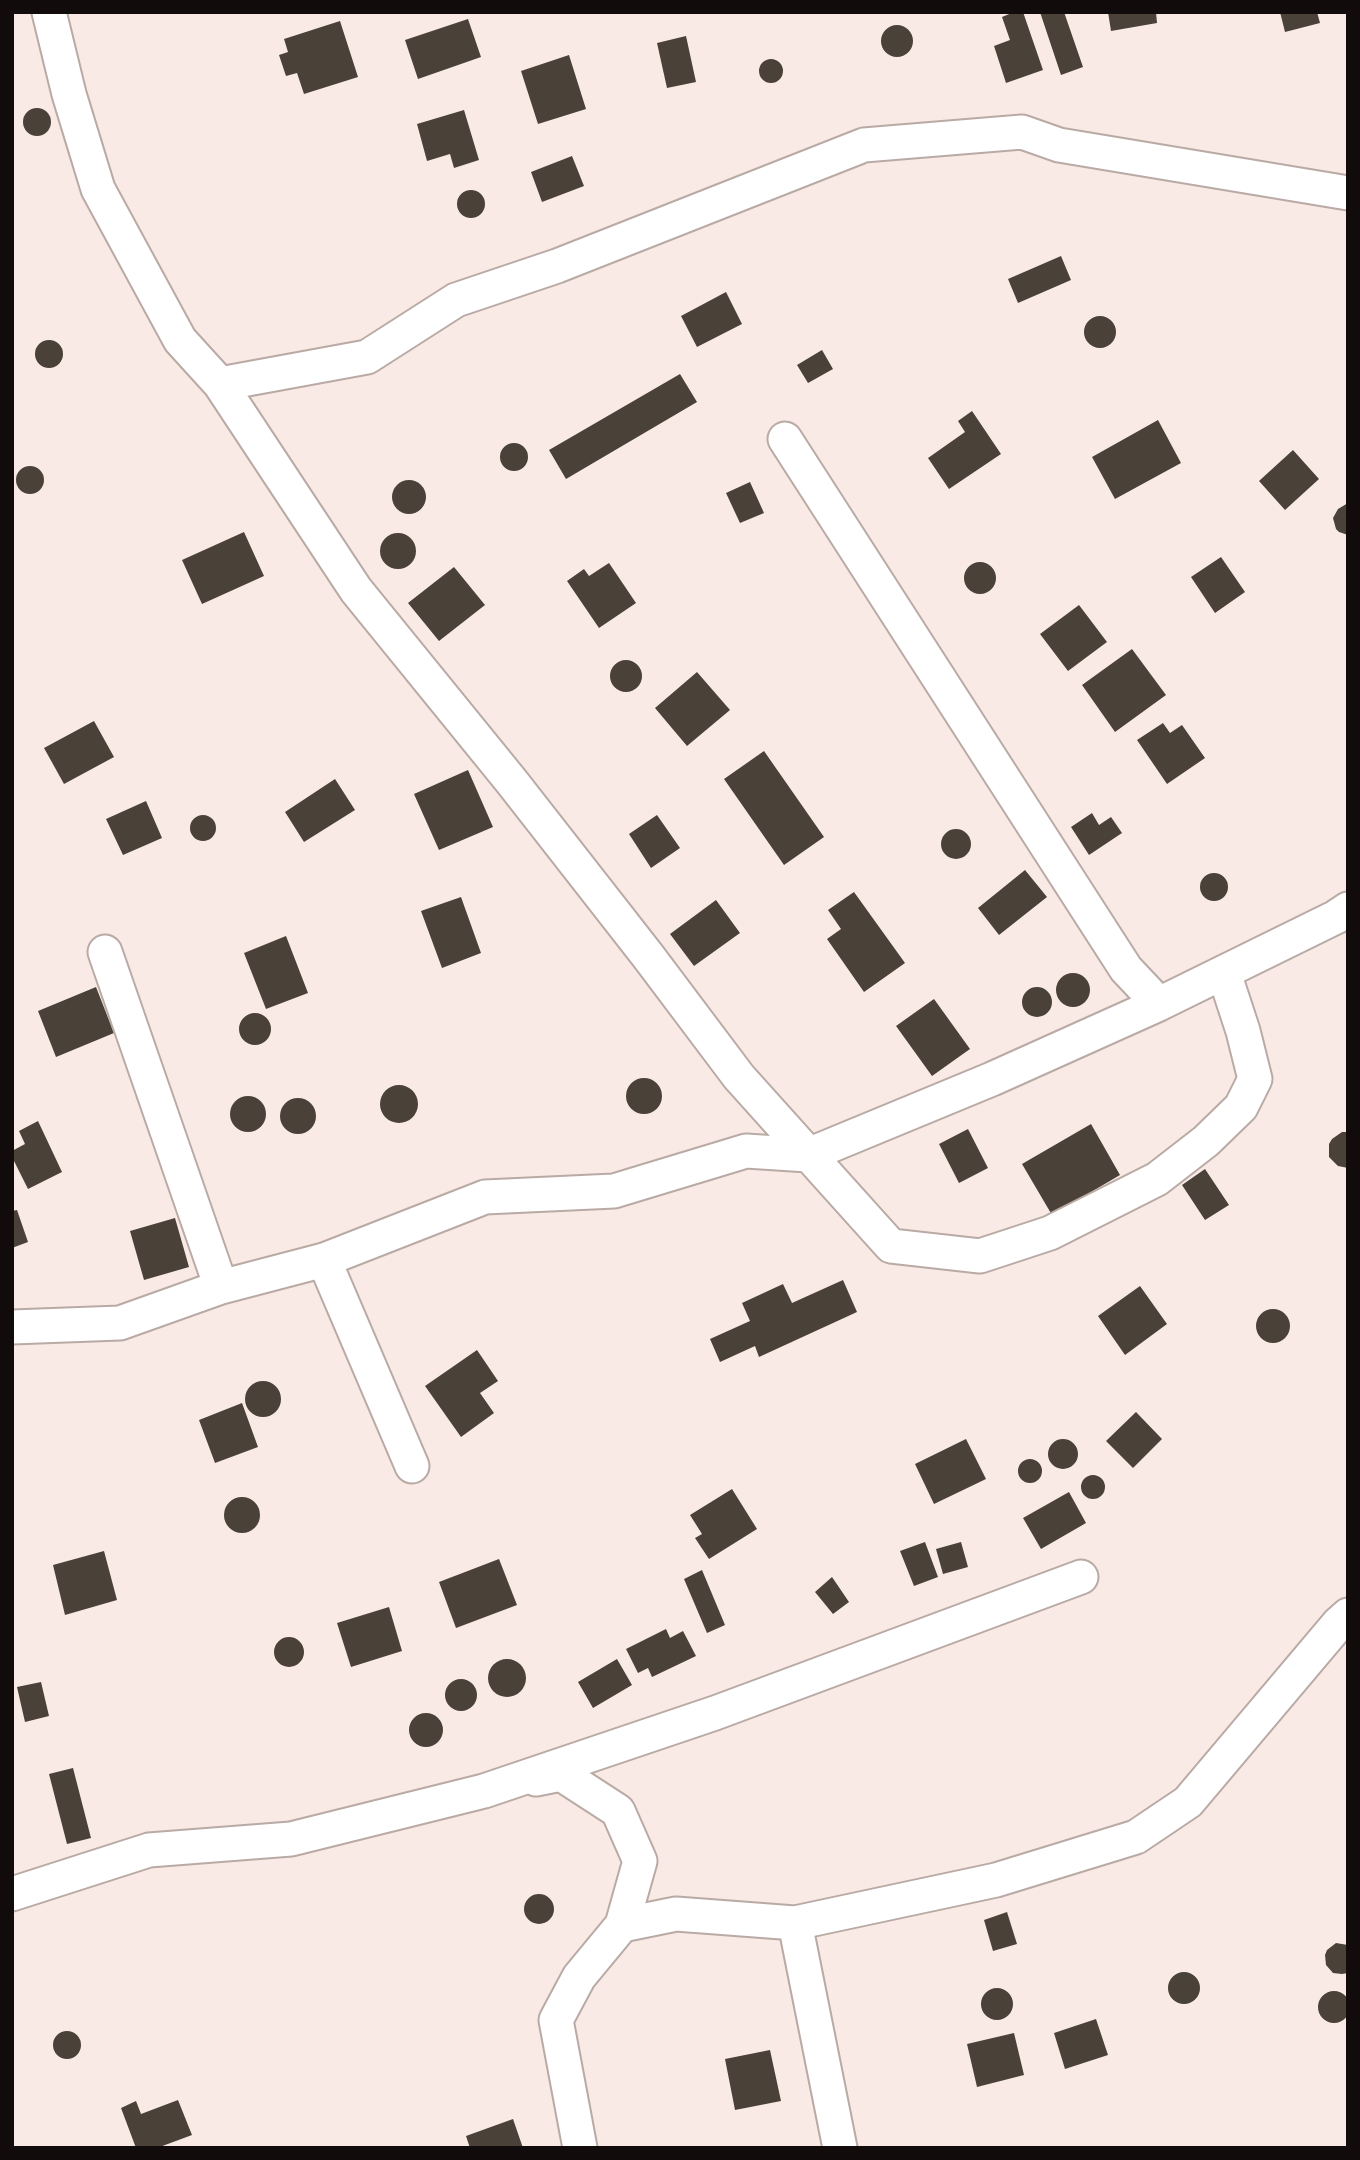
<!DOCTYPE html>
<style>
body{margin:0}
#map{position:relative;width:1360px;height:2160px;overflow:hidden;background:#faeae5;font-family:"Asap Condensed",sans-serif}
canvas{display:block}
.frame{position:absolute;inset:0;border:14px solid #110c0b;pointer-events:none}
</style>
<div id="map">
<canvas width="1360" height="2160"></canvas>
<div class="frame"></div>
</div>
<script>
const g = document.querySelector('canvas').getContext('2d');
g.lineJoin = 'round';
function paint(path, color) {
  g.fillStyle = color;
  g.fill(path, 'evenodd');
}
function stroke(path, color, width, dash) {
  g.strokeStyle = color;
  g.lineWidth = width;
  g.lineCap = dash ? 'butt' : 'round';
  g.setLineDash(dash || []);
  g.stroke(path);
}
const building = new Path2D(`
 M1014,12H1023L1043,70L1006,83L994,46L1010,40L1002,17Z
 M1040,12H1064L1083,67L1061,75Z
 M1108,12H1156L1157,23L1111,31Z
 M1280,12H1317L1320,23L1285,32Z
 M468,19L481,57L418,79L405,40Z
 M340,21L358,77L304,94L297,73L286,76L279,55L288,52L284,39Z
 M881 41a16 16 0 1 1 32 0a16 16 0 1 1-32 0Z
 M686,36L696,82L667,88L657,43Z
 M569,55L586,109L538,124L521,71Z
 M759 71a12 12 0 1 1 24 0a12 12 0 1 1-24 0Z
 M23 122a14 14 0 1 1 28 0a14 14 0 1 1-28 0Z
 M464,110L479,160L454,168L450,154L427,161L417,124Z
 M572,156L584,186L542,202L531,172Z
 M457 204a14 14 0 1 1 28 0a14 14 0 1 1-28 0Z
 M1061,256L1071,280L1018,303L1008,279Z
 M726,292L742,324L697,347L681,316Z
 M1084 332a16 16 0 1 1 32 0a16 16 0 1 1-32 0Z
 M35 354a14 14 0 1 1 28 0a14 14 0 1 1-28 0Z
 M822,350L833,369L808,383L797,365Z
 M680,374L697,402L566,479L549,450Z
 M972,411L1001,454L949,489L928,458L965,432L958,421Z
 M1158,420L1181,463L1115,499L1092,457Z
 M500 457a14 14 0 1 1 28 0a14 14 0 1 1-28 0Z
 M1293,450L1319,479L1285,510L1259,481Z
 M16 480a14 14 0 1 1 28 0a14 14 0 1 1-28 0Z
 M392 497a17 17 0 1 1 34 0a17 17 0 1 1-34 0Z
 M750,482L764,513L740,523L726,493Z
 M1348,503V535L1339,532L1336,529L1333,518L1338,509Z
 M244,532L264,576L202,604L182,560Z
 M380 551a18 18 0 1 1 36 0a18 18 0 1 1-36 0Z
 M1221,557L1245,592L1215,613L1191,577Z
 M964 578a16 16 0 1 1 32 0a16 16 0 1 1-32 0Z
 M609,563L636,603L599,628L567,581L584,569L589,576Z
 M454,567L485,605L439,641L408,603Z
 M1079,605L1107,642L1068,671L1040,634Z
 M1132,649L1166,695L1115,732L1082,685Z
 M610 676a16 16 0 1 1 32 0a16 16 0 1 1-32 0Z
 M697,672L730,710L687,746L655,708Z
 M94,721L114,757L64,784L44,748Z
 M1163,723L1170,733L1182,725L1205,758L1167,784L1137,740Z
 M764,751L824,837L784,865L724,779Z
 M468,770L493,827L439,850L414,794Z
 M335,779L355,810L304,842L285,812Z
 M146,801L162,838L123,855L106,819Z
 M1092,813L1099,825L1111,817L1122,833L1089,855L1071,827Z
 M190 828a13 13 0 1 1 26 0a13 13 0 1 1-26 0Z
 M657,815L680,848L651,868L629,834Z
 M941 844a15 15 0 1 1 30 0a15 15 0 1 1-30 0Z
 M1025,870L1047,897L999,935L978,908Z
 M1200 887a14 14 0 1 1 28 0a14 14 0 1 1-28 0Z
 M854,892L905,963L864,992L827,939L841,929L828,910Z
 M461,897L481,953L442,968L421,911Z
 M716,900L740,933L694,966L670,934Z
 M286,936L308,993L266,1009L244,953Z
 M1056 990a17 17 0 1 1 34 0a17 17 0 1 1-34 0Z
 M96,987L114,1033L56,1057L38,1011Z
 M1022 1002a15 15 0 1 1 30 0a15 15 0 1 1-30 0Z
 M934,999L970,1049L932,1076L896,1026Z
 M239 1029a16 16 0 1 1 32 0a16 16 0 1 1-32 0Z
 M626 1096a18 18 0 1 1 36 0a18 18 0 1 1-36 0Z
 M380 1104a19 19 0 1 1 38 0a19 19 0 1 1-38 0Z
 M230 1114a18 18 0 1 1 36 0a18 18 0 1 1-36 0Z
 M280 1116a18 18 0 1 1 36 0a18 18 0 1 1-36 0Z
 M38,1121L62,1172L28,1189L12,1157V1151L25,1144L19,1131Z
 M1091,1124L1120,1175L1052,1215L1022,1164Z
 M968,1129L988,1168L959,1183L939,1144Z
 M1342,1132H1348V1168L1338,1166L1329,1157V1144L1332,1139Z
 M1205,1169L1229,1205L1205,1220L1182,1185Z
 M17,1210L28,1242L12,1248V1211Z
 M175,1218L189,1267L144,1280L130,1231Z
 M843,1280L857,1312L759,1357L755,1346L720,1362L710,1339L750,1321L742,1303L783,1284L792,1303Z
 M1140,1286L1167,1324L1125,1355L1098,1316Z
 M1256 1326a17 17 0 1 1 34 0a17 17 0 1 1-34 0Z
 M477,1350L498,1381L480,1393L494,1413L461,1437L425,1386Z
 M245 1399a18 18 0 1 1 36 0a18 18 0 1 1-36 0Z
 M242,1403L258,1447L215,1463L199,1420Z
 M1136,1412L1162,1439L1133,1468L1106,1441Z
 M966,1439L986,1479L934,1504L915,1464Z
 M1048 1454a15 15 0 1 1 30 0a15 15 0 1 1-30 0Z
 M1018 1471a12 12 0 1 1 24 0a12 12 0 1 1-24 0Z
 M1081 1487a12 12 0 1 1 24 0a12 12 0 1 1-24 0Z
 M732,1489L757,1529L709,1559L695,1538L702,1534L690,1515Z
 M1069,1492L1086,1523L1041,1549L1023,1518Z
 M224 1515a18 18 0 1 1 36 0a18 18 0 1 1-36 0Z
 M925,1542L938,1577L914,1586L900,1551Z
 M961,1542L968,1567L943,1574L936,1549Z
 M104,1551L117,1600L65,1615L53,1565Z
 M499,1559L517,1605L456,1628L439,1582Z
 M702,1570L725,1625L707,1633L684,1579Z
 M832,1577L849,1602L833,1614L815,1592Z
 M389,1607L402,1651L351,1667L337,1623Z
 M666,1629L670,1638L683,1631L696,1656L652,1677L648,1668L638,1673L626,1649Z
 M274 1652a15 15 0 1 1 30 0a15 15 0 1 1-30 0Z
 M617,1659L632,1685L593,1708L578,1682Z
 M488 1678a19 19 0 1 1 38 0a19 19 0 1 1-38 0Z
 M445 1695a16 16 0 1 1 32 0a16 16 0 1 1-32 0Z
 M41,1682L49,1716L25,1722L17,1687Z
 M409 1730a17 17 0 1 1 34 0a17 17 0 1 1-34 0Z
 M73,1768L91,1838L67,1844L49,1774Z
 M524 1909a15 15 0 1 1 30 0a15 15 0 1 1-30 0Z
 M1007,1912L1017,1944L993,1951L984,1920Z
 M1336,1943L1348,1945V1973L1342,1974L1333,1973L1326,1965L1325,1955L1327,1950Z
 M1168 1988a16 16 0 1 1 32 0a16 16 0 1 1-32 0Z
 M981 2004a16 16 0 1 1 32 0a16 16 0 1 1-32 0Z
 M1318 2007a16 16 0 1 1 32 0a16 16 0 1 1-32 0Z
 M1096,2019L1108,2055L1065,2069L1054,2033Z
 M53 2045a14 14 0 1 1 28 0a14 14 0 1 1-28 0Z
 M1014,2033L1024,2075L977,2087L967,2044Z
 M770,2050L781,2101L735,2110L725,2059Z
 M178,2100L192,2135L157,2148H136L121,2108L136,2101L141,2114Z
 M513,2119L523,2148H470L466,2136Z`);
const minor = new Path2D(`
 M49,12L69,94L98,189L180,340L220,384L356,590L512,782L648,956L739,1077L891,1246L980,1256L1050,1233L1157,1179L1206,1141L1241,1107L1255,1079L1243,1031L1224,973
 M220,384L367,357L456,300L557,266L864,145L1022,132L1059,145L1348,193
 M785,439L1126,969L1159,1004
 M105,952L221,1287
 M324,1260L412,1466
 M12,1327L120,1323L221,1287L324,1260L485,1197L614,1191L746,1151L808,1155L992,1079L1159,1004L1336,917L1348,909
 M536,1779L561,1774L618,1811L640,1861L622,1925
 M12,1894L149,1850L291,1839L484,1791L715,1713L1081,1577
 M795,1923L840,2148
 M580,2148L556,2020L579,1977L622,1925L676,1914L795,1923L996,1880L1136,1837L1188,1802L1339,1623L1348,1615`);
paint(building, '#4a4138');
stroke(minor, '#b9aaa5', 37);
stroke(minor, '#fff', 33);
</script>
